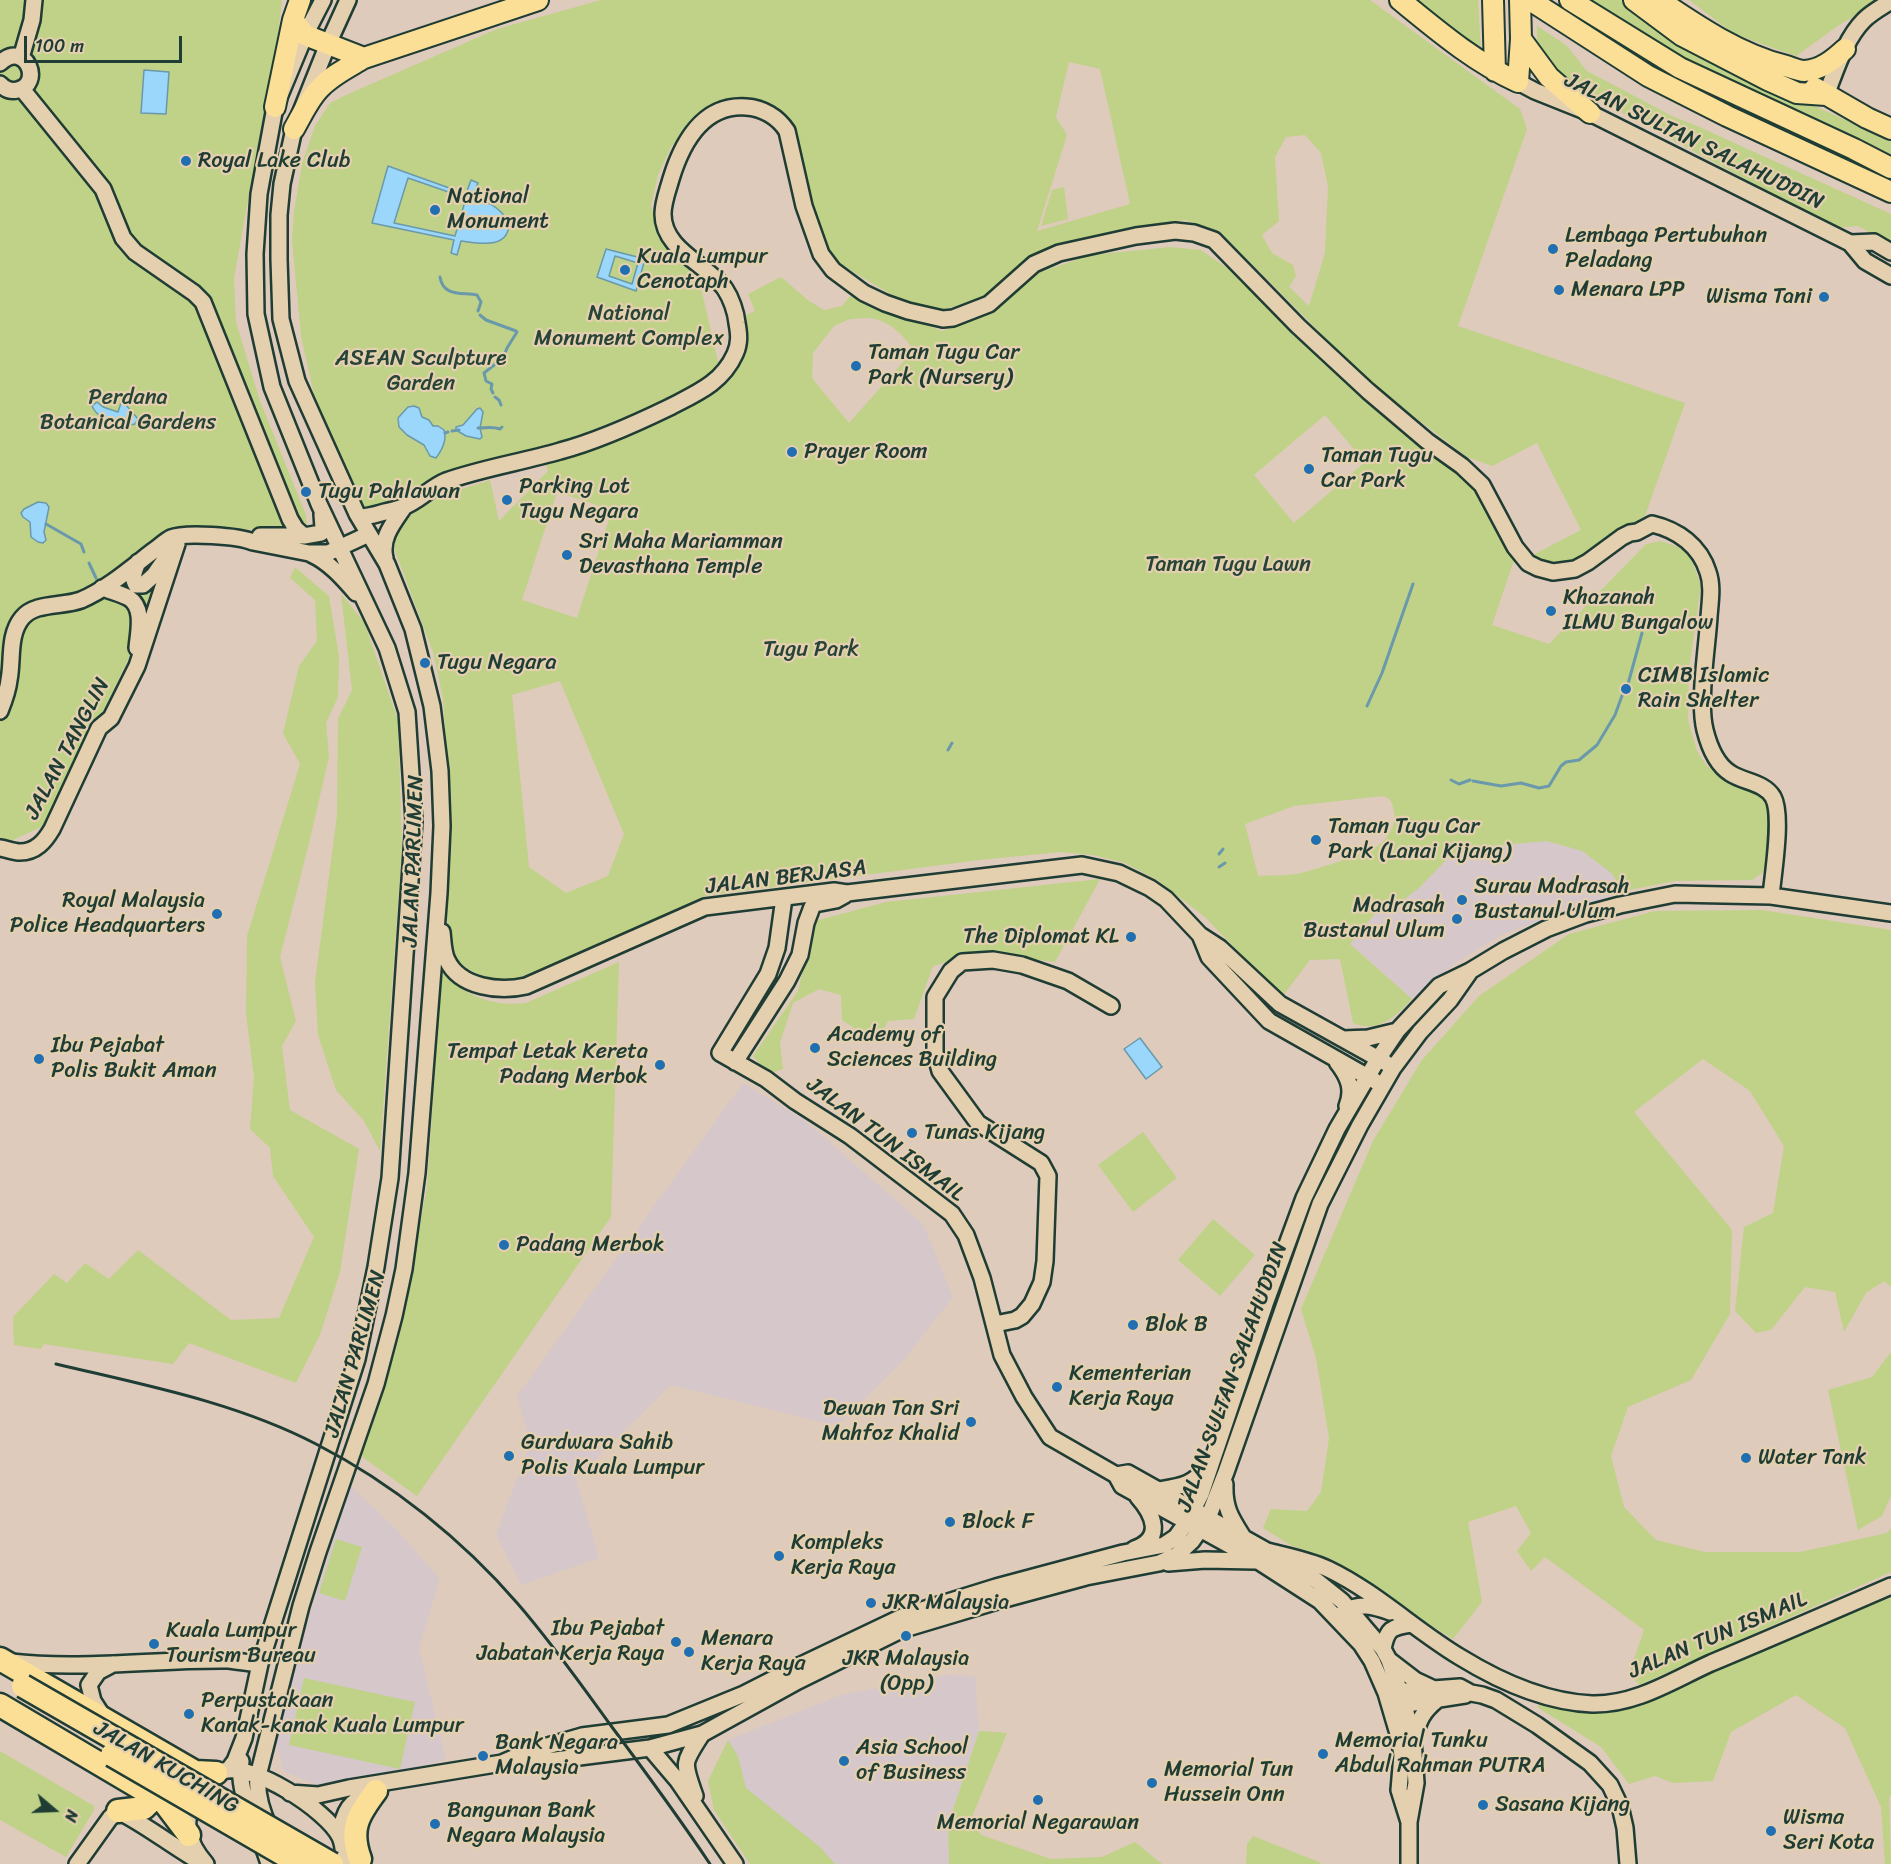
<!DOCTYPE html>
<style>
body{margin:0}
#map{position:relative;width:1891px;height:1864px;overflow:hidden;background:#decbbb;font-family:Sriracha,sans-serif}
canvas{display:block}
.north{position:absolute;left:24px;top:1780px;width:60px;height:60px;-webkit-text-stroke:4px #e4cfae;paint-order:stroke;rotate:109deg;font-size:16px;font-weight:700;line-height:24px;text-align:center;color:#1f3d34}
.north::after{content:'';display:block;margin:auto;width:21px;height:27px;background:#1f3d34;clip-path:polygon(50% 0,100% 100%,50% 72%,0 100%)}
.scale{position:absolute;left:24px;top:36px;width:158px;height:27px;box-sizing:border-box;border:3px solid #1f3d34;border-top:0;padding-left:8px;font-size:18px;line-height:21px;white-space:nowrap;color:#1f3d34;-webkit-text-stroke:4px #e4cfae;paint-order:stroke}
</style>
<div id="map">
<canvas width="1891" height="1864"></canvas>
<div class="north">N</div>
<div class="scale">100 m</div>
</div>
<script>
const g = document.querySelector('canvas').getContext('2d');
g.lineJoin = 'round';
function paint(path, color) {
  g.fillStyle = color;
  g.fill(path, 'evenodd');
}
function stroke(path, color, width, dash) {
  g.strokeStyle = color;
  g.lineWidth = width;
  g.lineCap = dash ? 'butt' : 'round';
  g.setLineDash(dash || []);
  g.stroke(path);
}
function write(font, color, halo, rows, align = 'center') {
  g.font = font + ' Sriracha,sans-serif';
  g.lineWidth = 4.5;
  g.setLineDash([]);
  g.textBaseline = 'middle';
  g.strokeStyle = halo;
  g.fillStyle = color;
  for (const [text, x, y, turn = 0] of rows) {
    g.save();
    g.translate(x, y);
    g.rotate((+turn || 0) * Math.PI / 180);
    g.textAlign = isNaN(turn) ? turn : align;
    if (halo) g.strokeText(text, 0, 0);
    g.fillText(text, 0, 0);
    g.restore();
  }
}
const built = new Path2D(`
 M1547,841L1582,851L1610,872L1625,891L1503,934L1455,963L1412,999L1350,944L1383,904L1402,901L1419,888L1449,857L1478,847Z
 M743,1083L804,1120L923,1224L953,1297L902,1362L837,1426L671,1385L576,1478L599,1558L521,1585L496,1535L530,1442L517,1396Z
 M350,1485L397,1530L440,1579L419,1648L446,1760L327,1790L284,1771L275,1739L293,1669Z
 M947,1675L975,1676L979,1731L948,1825L949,1864H750L714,1810L708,1781L728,1740L841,1695Z`);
const green = new Path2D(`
 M0,0H282L278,34L234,278L236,322L260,401L306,515L307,524L242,530H189L155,591L127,662L48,824L6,843H0Z
 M601,0H1370L1520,109L1527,129L1458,326L1685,403L1645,516L1564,565L1543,563L1531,556L1581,530L1537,443L1492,466L1467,457L1370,383L1219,231L1184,220L1083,238L1058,245L1028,259L984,302L935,310L892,295L840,264L820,240L792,126L776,106L747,98L718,103L695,120L671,147L658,175L651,206L665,241L678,259L699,279L720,370L698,387L566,446L442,480L372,512L363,506L317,408L301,336L292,240L294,211L302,164L315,126L330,103L346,95L497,29ZM1069,62L1100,69L1130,204L1037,231L1067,135L1056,117ZM1305,135L1321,153L1328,186L1325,253L1309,306L1289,287L1296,276L1293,265L1272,253L1262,235L1279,221L1275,157L1286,137Z
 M1416,0H1478L1481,52Z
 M1588,0H1624L1635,8L1753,79L1891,140V160L1692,66Z
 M1689,0H1882L1839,25L1796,56L1734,34Z
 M1537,26L1566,45L1587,71L1674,117L1697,126L1891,214V245L1858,226L1836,228L1567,83L1554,72L1537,41Z
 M1064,187L1068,219L1041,226L1052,190Z
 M1170,247L1201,250L1227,268L1359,392L1469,481L1514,560L1492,625L1549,644L1646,544L1661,541L1678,547L1689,554L1701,585L1689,670L1688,720L1697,751L1706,765L1729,782L1757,791L1765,798L1769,811L1768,860L1762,873L1752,880L1675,881L1625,891L1610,872L1582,851L1547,841L1478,847L1449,857L1419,888L1402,901L1383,904L1350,944L1412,999C1396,1016 1378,1034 1353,1023L1340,959L1310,960L1282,997L1205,917L1157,880L1125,863L1093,855L1061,852L979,860L705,896L542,971L515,980L499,982L491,981L466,968L457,960L450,946L446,910L448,772L443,698L433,652L395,551C392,507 457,491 490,480L499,521L548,471L545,462L701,397L730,377L742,353L746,329L744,316L755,311L748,294L781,277L809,301L824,310L842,306L853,293L897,314L942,331L990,313L1037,273L1091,255ZM870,318C890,321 902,334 914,350L849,423L812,378L813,353L834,326L850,319ZM1325,415L1365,462L1294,523L1254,475ZM557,492L612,510L577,618L522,600ZM560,681L624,834L608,876L566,893L529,867L512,695ZM1382,796C1392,798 1392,803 1394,812C1396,825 1389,837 1379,845C1370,852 1310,872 1296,874C1284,876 1270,875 1258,876L1245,824L1294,806Z
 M295,567L329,596L339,656L338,697L326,723L329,757L309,843L280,957L296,1021L282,1046L290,1110L359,1149L340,1272L320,1335L296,1383L189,1343L173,1364L44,1344L41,1349L14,1345L13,1317L54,1274L67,1283L85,1263L109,1279L138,1250L231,1320L279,1318L314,1237L273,1176L270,1148L250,1129L254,1078L246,1013L247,936L300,764L283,733L299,666L317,641L315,600L290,578Z
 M341,594L364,622L398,720L402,847L380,1151L364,1121L336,1090L318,1035L315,982L337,815L338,719L352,690Z
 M1100,879L1055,962L1013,957L972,955L933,966L914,1019L888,1021L877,1043L842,1020L841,995L819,989L793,1003L780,1043L783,1069L768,1074L753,1056L798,991L815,921L886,902Z
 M1762,910L1891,930V1287L1884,1281L1866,1293L1844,1332L1835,1292L1805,1287L1771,1330L1756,1333L1735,1311L1744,1227L1773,1213L1784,1146L1750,1091L1703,1059L1634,1112L1732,1230L1730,1314L1691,1380L1628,1407L1611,1456L1624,1507L1656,1540L1705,1552H1800L1887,1533L1891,1528V1572L1640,1685L1629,1674L1644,1630L1545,1557L1531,1571L1517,1551L1531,1533L1516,1506L1468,1522L1482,1602L1453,1639L1317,1554L1292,1546L1263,1528L1271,1509L1307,1511L1321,1492L1329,1438L1316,1358L1301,1309L1373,1141L1422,1060L1479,996L1569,934L1655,911Z
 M619,962L611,1217L417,1496L361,1456L394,1352L411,1274L427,1187L442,967C461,996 492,1007 526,1003Z
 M1143,1132L1177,1178L1133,1212L1098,1165Z
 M1213,1219L1255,1255L1220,1296L1178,1260Z
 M1891,1352V1496L1882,1516L1858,1530L1828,1390L1872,1377Z
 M336,1539L362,1547L345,1601L319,1593Z
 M1891,1590V1795L1889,1797L1891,1864H1885L1881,1807L1845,1728L1796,1695L1731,1732L1713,1781L1673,1783L1655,1776L1629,1784L1601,1747L1537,1707L1542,1701L1612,1713L1705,1675Z
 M304,1678L415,1702L400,1769L289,1745Z
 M979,1731L1007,1733L971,1819L981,1835L1051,1859L1102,1857L1135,1842L1162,1864H949L948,1825Z
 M728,1740L738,1756L746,1788L820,1847L835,1864H750L714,1810L708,1781Z
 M0,1751L94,1806V1810L66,1857L0,1820Z
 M1253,1836L1319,1862L1321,1864H1246L1247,1844Z`);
const water = new Path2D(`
 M144,70L169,72L166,114L141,113Z
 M388,166L466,194L471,180L478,183L473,196C488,202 502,208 509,224C508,250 478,243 461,241L457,255L451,253L454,240L372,223ZM408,178L466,198L455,236L394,223Z
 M606,249L645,259L636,291L597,277ZM615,256L638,263L632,284L609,276Z
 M97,402L103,407L118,412L121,403L126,405L138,419L135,424L130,425L125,420C111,419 99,421 92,406Z
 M414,406L419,408L422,417L429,420L433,426H438L444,430C447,439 442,450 436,458L430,456L424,445L407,435L399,427L398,418L408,407Z
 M480,408L483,412L480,428L482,437L480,439L466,436L456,430V427L463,425L477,409Z
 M38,502L46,503L49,507L44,532L46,540L43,543L38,542L31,537L30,522L23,517L21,513L24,509Z
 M1140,1038L1162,1067L1146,1079L1124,1049Z`);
const stream = new Path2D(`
 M440,277C443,297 462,292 477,295L481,302L478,311
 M480,315L486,320L516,331
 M493,393L491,389L492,384L486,381L484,373L503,358L507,348L517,332
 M495,397L499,400L501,405
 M478,428C486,428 492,426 500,429L502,427
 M452,431L459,430
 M445,433L448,432
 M46,524L81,544L84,552
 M89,563L96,578
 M1367,706L1382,673L1413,584
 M948,750L952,743
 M1451,780L1459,784L1470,780
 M1473,781L1501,786L1521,783L1539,788L1549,786L1561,766L1566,762L1579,760L1597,745L1615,715L1623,693H1628L1630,687L1628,684L1642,633
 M1219,854L1223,849
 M1219,867L1225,863`);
const minor = new Path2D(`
 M21,58L32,20L34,0
 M0,63C26,39 44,85 17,90C10,92 5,89 0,84
 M1518,82L1535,91L1590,113L1850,243L1865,261L1891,276
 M22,89L103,189L123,238L135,252L194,293L203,302L290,519L296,529L304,536
 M1826,95C1836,70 1845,39 1864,20C1872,12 1882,7 1891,1
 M1850,243L1874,242L1891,252
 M359,517C367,517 374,515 381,513C388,511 396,510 403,507C419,501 431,487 446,481C483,468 522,462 560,451C598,441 635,424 670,407C697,393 722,383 735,354C740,343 739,334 737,323C736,312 731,298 725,289C707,264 663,250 663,214C663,202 668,190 671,179C682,143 703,104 746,107C763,108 778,117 787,131L804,206L821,254L833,270L864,293L885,303L908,311L943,319L953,318L989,304L1034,264L1059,253L1136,236L1175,231L1194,233L1214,240L1298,326L1368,391L1427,441L1462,466L1482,485L1515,547L1528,563L1538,568L1553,572L1575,569L1588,562L1622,537L1630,533L1637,532L1652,524C1678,530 1700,546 1708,572C1713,586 1710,602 1709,617C1707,648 1698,702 1705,730C1709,746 1716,764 1730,773C1743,782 1764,782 1773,797C1783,815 1773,874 1771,896
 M260,536H304L321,533L323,528L322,514
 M311,554C329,562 343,578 356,593
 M385,558C380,538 394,522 404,507
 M138,562C135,570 131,577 136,585H143L154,575L168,555
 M102,588C111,591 122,594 129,598C145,608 138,634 137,648
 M0,711C4,701 8,690 9,680C13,660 8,635 22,618C35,602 62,607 81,600C107,589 131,568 153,551C159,547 165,541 171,538C185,532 239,536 253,542L309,553H328L369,534
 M0,848C7,849 14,852 20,852C36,852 45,841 52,829L99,728L111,718L137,666L177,544
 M784,898L777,948L768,974L720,1053L766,1079L795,1101L850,1136L952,1214L966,1235L982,1278L1002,1355L1024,1397L1050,1437L1116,1475L1122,1486L1258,1561L1320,1601L1361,1644L1372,1661L1386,1693L1399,1737L1402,1755L1399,1790L1409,1822
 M442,932C443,940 443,952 447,960C460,988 500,992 526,986L705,907L834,891L847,893L1082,865L1119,873L1150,888L1166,899L1200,935L1220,948L1280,1004L1386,1063
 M1200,935L1209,957L1269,1021L1375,1081
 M1343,1039L1368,1038L1397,1031
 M735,1062L787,981L800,955L806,923L812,907L815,904L836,900L845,895
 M1337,1062C1348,1076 1354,1089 1347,1106
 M995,1324L1015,1320L1022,1316L1032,1304L1042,1282L1045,1261L1048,1176L1041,1163L978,1123L940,1071L935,1053V997L951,971L962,962L993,960L1022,965L1068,981L1111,1006
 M1116,1475L1128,1473L1267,1551L1317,1581L1342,1601L1383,1649L1389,1660L1404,1704L1413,1740L1416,1783L1409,1822V1864
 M1225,1484C1224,1508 1231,1518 1243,1537
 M1159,1490C1183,1486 1192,1485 1208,1466
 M1134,1549C1164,1539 1154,1515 1138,1497
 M1267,1551C1287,1556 1309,1560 1328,1569C1376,1592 1415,1630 1460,1657C1499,1681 1546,1702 1592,1704C1636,1705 1673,1680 1711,1663C1771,1638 1831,1612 1891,1586
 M1168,1563L1205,1560L1255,1561
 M1344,1612C1359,1602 1374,1606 1390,1612
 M1383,1649C1387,1629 1391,1627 1411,1624
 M1389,1660L1415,1680L1432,1688
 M11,1662C83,1670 156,1659 228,1660C238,1661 249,1663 260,1664
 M1392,1692L1460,1687L1471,1693L1482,1695L1496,1700L1537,1725L1590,1763L1610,1785L1620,1806L1625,1828L1628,1864
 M1394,1706L1465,1695
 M102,1715L93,1701L89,1685L98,1672L113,1664
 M1413,1740C1419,1721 1421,1713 1437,1700
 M650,1748L678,1781L735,1864
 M241,1761C237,1798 259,1829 269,1864
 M502,1763L530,1751L582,1736L668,1725L744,1694L801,1665L906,1615L996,1587L1123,1553L1164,1545L1176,1537L1187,1522L1201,1494L1265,1304L1304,1198L1337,1129L1378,1059L1397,1031L1439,986L1470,971L1503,951L1546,929L1586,914L1620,905L1675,894L1771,896L1891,913
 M229,1769L235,1761L244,1738L260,1664L357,1359L376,1267L390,1178L414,821L407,712L387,648L319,504L272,387L256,314L255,254L259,194L275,107L305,35L323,0
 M223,1771C252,1762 327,1810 340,1837C344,1846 344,1854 343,1864
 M290,1793L318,1795L349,1788L502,1763H532L650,1748L702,1734L798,1681L901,1630L1001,1600L1086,1577L1159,1563L1177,1555L1192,1541L1208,1518L1226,1472L1320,1204L1360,1125L1393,1068L1420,1032L1450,1000L1469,973
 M197,1794C181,1820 187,1842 206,1864
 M695,1796C683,1761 682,1765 702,1734
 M269,1827C262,1812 256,1794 258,1776L301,1606L318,1552L376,1384L394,1316L404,1269L417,1173L439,893L442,826L440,771L432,706L413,629L387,564L357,514L297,381L281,319L279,259V215L282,184L294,129L328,44L348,0
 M340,1837C343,1811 349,1800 375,1791
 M77,1864L110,1818L118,1811C148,1826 173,1847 202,1863`);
const major = new Path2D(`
 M1400,0C1438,31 1473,61 1518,82L1521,39L1520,0
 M1493,0L1495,71
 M1530,0L1648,76L1727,116L1891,192
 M1570,0L1680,68L1854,149L1891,168
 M1634,0L1681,35L1768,80L1797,93L1826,95
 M1659,0C1699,27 1739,54 1786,66C1792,68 1799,71 1804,71C1821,70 1833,60 1845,49
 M293,20L305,35L364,58
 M1521,39L1549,77L1590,113
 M1815,88L1867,118L1891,129
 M275,107L293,20L300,0
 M294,129C302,115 309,99 320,88C332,75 349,67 364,58L538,0`);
const highway = new Path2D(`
 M0,1659L195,1772L216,1773
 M0,1705L164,1802L189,1835
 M118,1811L144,1808L150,1802V1794
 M360,1859C349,1829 358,1815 376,1791`);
const rail = new Path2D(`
 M56,1364C144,1385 235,1402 316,1444C392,1483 463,1540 518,1604C551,1642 580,1683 609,1723C644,1770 678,1816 710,1864`);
const highwayBridge = new Path2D(`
 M23,1686L332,1864
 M112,1755L300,1864`);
const markers = [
 [186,161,6,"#1f6fb2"],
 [435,210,6,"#1f6fb2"],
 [1553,249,6,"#1f6fb2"],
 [625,270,6,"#1f6fb2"],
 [1559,290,6,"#1f6fb2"],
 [1824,297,6,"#1f6fb2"],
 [856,366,6,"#1f6fb2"],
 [792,452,6,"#1f6fb2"],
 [1309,469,6,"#1f6fb2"],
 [306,492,6,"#1f6fb2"],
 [507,500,6,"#1f6fb2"],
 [567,555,6,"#1f6fb2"],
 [1551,611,6,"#1f6fb2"],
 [425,663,6,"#1f6fb2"],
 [1626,689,6,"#1f6fb2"],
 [1316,840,6,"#1f6fb2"],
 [1462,900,6,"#1f6fb2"],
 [217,914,6,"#1f6fb2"],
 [1457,919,6,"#1f6fb2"],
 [1131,937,6,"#1f6fb2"],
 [815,1048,6,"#1f6fb2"],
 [39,1059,6,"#1f6fb2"],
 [660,1065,6,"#1f6fb2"],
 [912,1133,6,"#1f6fb2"],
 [504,1245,6,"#1f6fb2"],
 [1133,1325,6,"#1f6fb2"],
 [1057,1387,6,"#1f6fb2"],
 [971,1422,6,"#1f6fb2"],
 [509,1456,6,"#1f6fb2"],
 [1746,1458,6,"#1f6fb2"],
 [950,1522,6,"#1f6fb2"],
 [779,1556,6,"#1f6fb2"],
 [871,1603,6,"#1f6fb2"],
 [906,1636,6,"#1f6fb2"],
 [676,1642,6,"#1f6fb2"],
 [154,1644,6,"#1f6fb2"],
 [689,1652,6,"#1f6fb2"],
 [189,1714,6,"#1f6fb2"],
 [1323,1754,6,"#1f6fb2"],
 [483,1756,6,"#1f6fb2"],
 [844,1761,6,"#1f6fb2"],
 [1152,1783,6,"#1f6fb2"],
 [1038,1800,6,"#1f6fb2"],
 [1483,1805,6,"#1f6fb2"],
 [435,1824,6,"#1f6fb2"],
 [1771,1831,6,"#1f6fb2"]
];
const streetNames = [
 ["JALAN SULTAN SALAHUDDIN",1694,142,26],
 ["JALAN TANGLIN",68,749,-62],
 ["JALAN PARLIMEN",414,861,-88],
 ["JALAN BERJASA",786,878,-7],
 ["JALAN TUN ISMAIL",885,1140,37],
 ["JALAN PARLIMEN",356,1354,-74],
 ["JALAN SULTAN SALAHUDDIN",1233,1377,-70],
 ["JALAN TUN ISMAIL",1718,1636,-23],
 ["JALAN KUCHING",166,1768,30]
];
const poiNames = [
 ["Royal Lake Club",198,161],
 ["National",447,197],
 ["Monument",447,222],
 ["Lembaga Pertubuhan",1565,236],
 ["Peladang",1565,261],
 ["Kuala Lumpur",637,257],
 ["Cenotaph",637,282],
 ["Menara LPP",1571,290],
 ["Wisma Tani",1812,297,"right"],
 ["Taman Tugu Car",868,353],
 ["Park (Nursery)",868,378],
 ["Prayer Room",804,452],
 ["Taman Tugu",1321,456],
 ["Car Park",1321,481],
 ["Parking Lot",519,487],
 ["Tugu Negara",519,512],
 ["Tugu Pahlawan",318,492],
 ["Sri Maha Mariamman",579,542],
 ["Devasthana Temple",579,567],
 ["Khazanah",1563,598],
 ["ILMU Bungalow",1563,623],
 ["Tugu Negara",437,663],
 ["CIMB Islamic",1638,676],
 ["Rain Shelter",1638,701],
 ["Taman Tugu Car",1328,827],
 ["Park (Lanai Kijang)",1328,852],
 ["Surau Madrasah",1474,887],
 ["Bustanul Ulum",1474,912],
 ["Royal Malaysia",205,901,"right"],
 ["Police Headquarters",205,926,"right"],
 ["Madrasah",1445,906,"right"],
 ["Bustanul Ulum",1445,931,"right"],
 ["The Diplomat KL",1119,937,"right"],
 ["Academy of",827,1035],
 ["Sciences Building",827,1060],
 ["Ibu Pejabat",51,1046],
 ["Polis Bukit Aman",51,1071],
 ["Tempat Letak Kereta",648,1052,"right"],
 ["Padang Merbok",648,1077,"right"],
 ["Tunas Kijang",924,1133],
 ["Padang Merbok",516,1245],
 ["Blok B",1145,1325],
 ["Kementerian",1069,1374],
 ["Kerja Raya",1069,1399],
 ["Dewan Tan Sri",959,1409,"right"],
 ["Mahfoz Khalid",959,1434,"right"],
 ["Gurdwara Sahib",521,1443],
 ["Polis Kuala Lumpur",521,1468],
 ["Water Tank",1758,1458],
 ["Block F",962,1522],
 ["Kompleks",791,1543],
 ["Kerja Raya",791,1568],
 ["JKR Malaysia",883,1603],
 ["Ibu Pejabat",664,1629,"right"],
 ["Jabatan Kerja Raya",664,1654,"right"],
 ["Kuala Lumpur",166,1631],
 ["Tourism Bureau",166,1656],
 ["Menara",701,1639],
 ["Kerja Raya",701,1664],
 ["JKR Malaysia",906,1659,"center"],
 ["(Opp)",906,1684,"center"],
 ["Perpustakaan",201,1701],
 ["Kanak-kanak Kuala Lumpur",201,1726],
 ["Memorial Tunku",1335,1741],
 ["Abdul Rahman PUTRA",1335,1766],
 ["Bank Negara",495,1743],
 ["Malaysia",495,1768],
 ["Asia School",856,1748],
 ["of Business",856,1773],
 ["Memorial Tun",1164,1770],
 ["Hussein Onn",1164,1795],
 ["Sasana Kijang",1495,1805],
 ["Bangunan Bank",447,1811],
 ["Negara Malaysia",447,1836],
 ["Wisma",1783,1818],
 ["Seri Kota",1783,1843],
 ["Memorial Negarawan",1038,1823,"center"]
];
const parkNames = [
 ["National",629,314],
 ["Monument Complex",629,339],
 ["ASEAN Sculpture",421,359],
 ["Garden",421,384],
 ["Perdana",128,398],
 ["Botanical Gardens",128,423],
 ["Taman Tugu Lawn",1228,565],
 ["Tugu Park",811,650]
];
paint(built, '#d6c7cb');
paint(green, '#bfd288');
paint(water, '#9bd6fb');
stroke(water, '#6999ab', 1.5);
stroke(stream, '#6999ab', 3);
stroke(minor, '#1f3d34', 20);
stroke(major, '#1f3d34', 24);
stroke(highway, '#1f3d34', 27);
stroke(minor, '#e4cfae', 15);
stroke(major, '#fbdf96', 20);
stroke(highway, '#fbdf96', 22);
stroke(rail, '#1f3d34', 3);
stroke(highwayBridge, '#1f3d34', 27, []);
stroke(highwayBridge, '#fbdf96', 22);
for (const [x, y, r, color] of markers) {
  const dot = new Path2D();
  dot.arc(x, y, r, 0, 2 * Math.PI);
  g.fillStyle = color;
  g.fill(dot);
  stroke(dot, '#e4cfae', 2);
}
write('22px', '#1f3d34', '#e4cfae', streetNames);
write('22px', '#1f3d34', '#e4cfae', poiNames, 'left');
write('22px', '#274438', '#e4cfae', parkNames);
</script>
